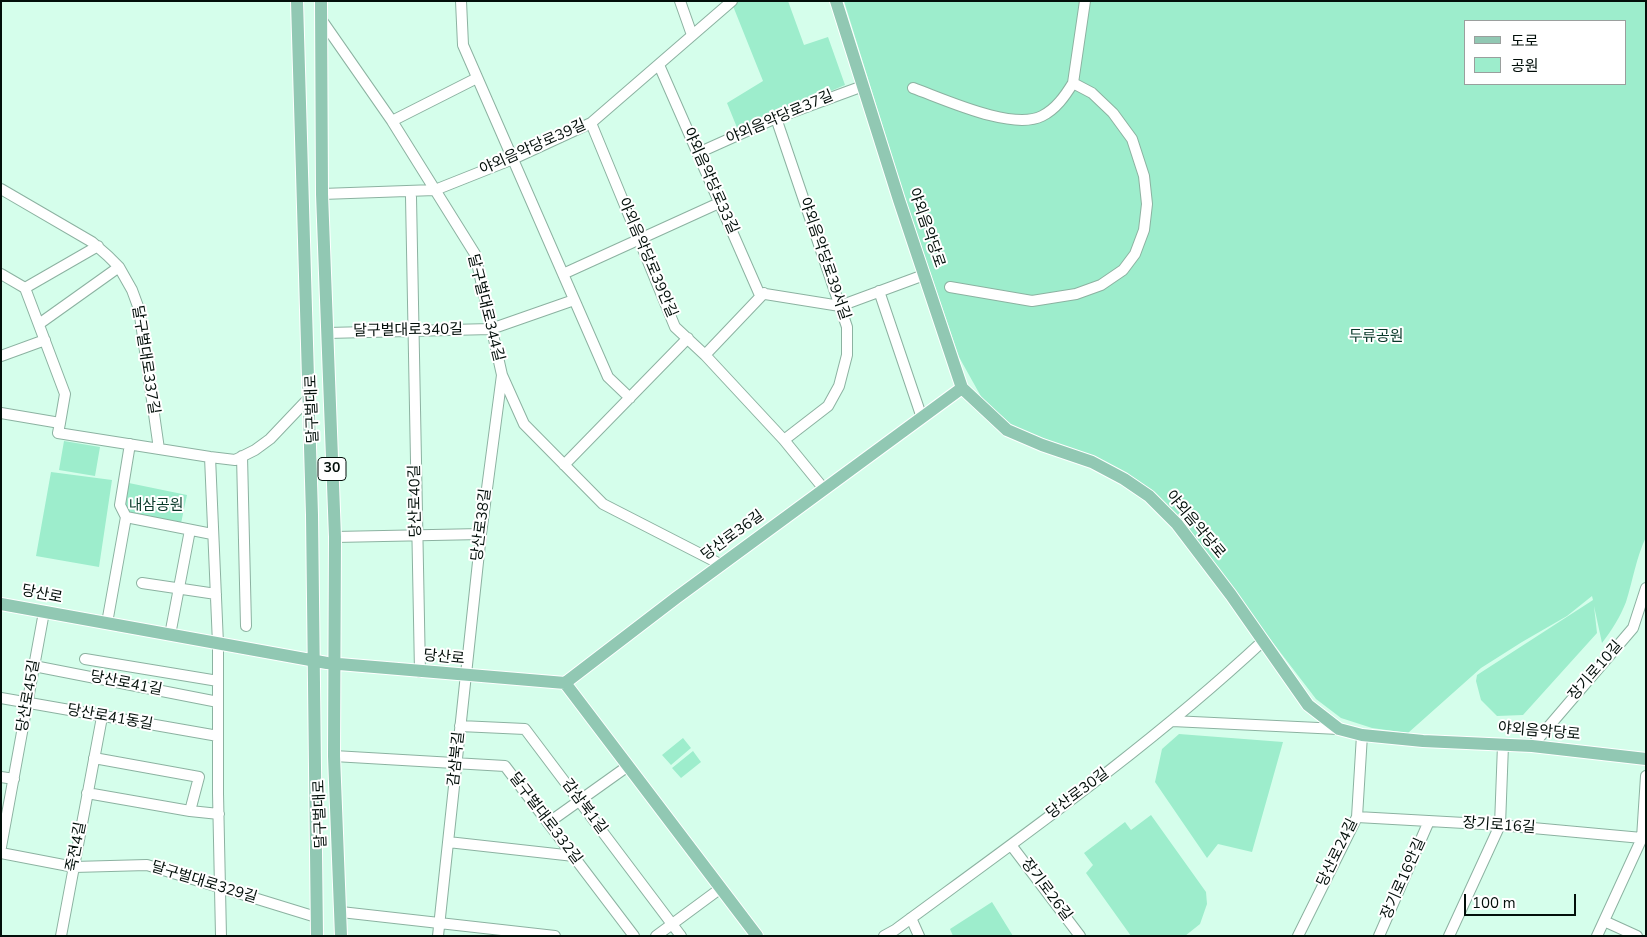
<!DOCTYPE html>
<meta charset="utf-8">
<style>
body{margin:0}
#map{position:relative;width:1647px;height:937px;overflow:hidden;background:#d5feeb;font-family:"Nunito Sans","Noto Sans KR",sans-serif}
canvas{display:block}
.frame{position:absolute;inset:0;border:2px solid #030f0a;pointer-events:none}
.legend{position:absolute;left:1464px;top:20px;width:162px;height:65px;box-sizing:border-box;background:#fff;border:1px solid #9a9f9d;margin:0;padding:6px 9px;list-style:none;font-size:15px;color:#030f0a}
.legend li{display:flex;align-items:center;gap:10px;height:25px}
.legend b{width:25px;border:1px solid #9a9f9d}
.scale{position:absolute;left:1464px;top:894px;width:112px;height:22px;box-sizing:border-box;border:2px solid #030f0a;border-top:0;padding-left:6px;font-size:15px;line-height:18px;white-space:nowrap;color:#030f0a;-webkit-text-stroke:4px #fff;paint-order:stroke}
</style>
<div id="map">
<canvas width="1647" height="937"></canvas>
<div class="frame"></div>
<ul class="legend">
<li><b style="height:6px;background:#91c8b3"></b>도로</li>
<li><b style="height:14px;background:#9dedcc"></b>공원</li>
</ul>
<div class="scale">100 m</div>
</div>
<script>
const g = document.querySelector('canvas').getContext('2d');
g.lineJoin = 'round';
function paint(path, color) {
  g.fillStyle = color;
  g.fill(path, 'evenodd');
}
function stroke(path, color, width, dash) {
  g.strokeStyle = color;
  g.lineWidth = width;
  g.lineCap = dash ? 'butt' : 'round';
  g.setLineDash(dash || []);
  g.stroke(path);
}
function write(font, color, halo, rows, align = 'center') {
  g.font = font + ' "Nunito Sans","Noto Sans KR",sans-serif';
  g.lineWidth = 4;
  g.setLineDash([]);
  g.textBaseline = 'middle';
  g.strokeStyle = halo;
  g.fillStyle = color;
  for (const [text, x, y, turn = 0] of rows) {
    g.save();
    g.translate(x, y);
    g.rotate((+turn || 0) * Math.PI / 180);
    g.textAlign = isNaN(turn) ? turn : align;
    if (halo) g.strokeText(text, 0, 0);
    g.fillText(text, 0, 0);
    g.restore();
  }
}
const green = new Path2D(`
 M738,1H788L804,45L828,37L845,85L738,130L727,103L763,81L733,6Z
 M844,1H1646V537C1636,558 1633,580 1626,602C1620,617 1612,630 1602,643L1594,606L1597,633L1523,715L1497,716L1481,700L1476,681L1477,675L1593,600L1592,596L1567,616L1522,642L1481,668L1408,733L1372,728L1341,718L1316,699L1238,597L1152,493L1012,425L983,400L959,357L905,198ZM1466,21H1626V84H1466Z
 M64,441L100,447L95,476L59,470Z
 M51,472L112,480L99,567L36,556Z
 M124,482L187,495L180,528L126,517Z
 M1179,734L1283,742L1252,852L1218,844L1207,858L1155,782L1162,749Z
 M683,738L691,748L671,765L662,755Z
 M693,751L701,762L681,778L672,768Z
 M1151,815L1206,892L1207,904L1200,924L1185,936H1131L1086,873L1093,865L1084,853L1125,822L1131,830Z
 M992,902L1013,936H953L950,929Z`);
const minor = new Path2D(`
 M461,1L463,45L608,377L630,398
 M680,1L692,35
 M321,19L392,121L475,254L502,375L524,424L603,504L722,565
 M659,65L759,293L840,306L924,275
 M913,88C944,99 1012,131 1042,116C1056,109 1065,96 1073,83
 M776,118L847,327V355L839,386L828,406L784,440
 M392,121L477,78
 M591,123L675,327L705,355L784,440L824,489
 M698,153L776,118L863,86
 M1,189L92,242L108,256L119,267L132,290L139,309L159,449
 M322,194L435,190L513,159L591,123L732,1
 M411,197L420,672
 M1,274L25,288L65,394L60,423
 M563,274L719,203
 M950,287L1032,301L1076,294L1101,285L1123,270L1135,254L1144,230L1147,204L1144,176L1132,139L1113,113L1092,93L1073,83L1085,1
 M25,288L98,246
 M879,291L922,418
 M39,324L119,267
 M327,333L491,329L574,300
 M705,355L764,293
 M1,356L45,340
 M1,413L60,423L58,433L210,457L235,460L255,450L270,439L308,399
 M242,456L246,626
 M210,457L218,644V793L221,936
 M564,465L688,338
 M126,517L212,534
 M335,537L481,534
 M142,583L216,594
 M107,623L126,517L120,505L130,444
 M170,635L190,530
 M85,659L218,681
 M34,666L218,702
 M1,698L218,736
 M1172,721L1339,729
 M460,726L525,729L681,936
 M1532,746L1633,628L1646,588
 M334,756L505,766L634,936
 M94,758L199,777L190,811
 M1,777L14,779
 M87,793L190,811L219,814
 M1357,817L1500,825L1642,838
 M548,823L628,766
 M448,842L574,856
 M1011,845L1080,936
 M1,847L44,612
 M1,853L74,867L147,865L316,917
 M341,912L555,936
 M911,918L919,936
 M1604,921L1637,936
 M61,936L102,717
 M438,936L481,534L502,375
 M656,936L721,888
 M884,936L895,930C1020,838 1148,748 1263,641
 M1298,936L1357,817L1362,735
 M1379,936L1429,821
 M1449,936L1500,825L1503,745
 M1597,936L1642,838L1646,776`);
const major = new Path2D(`
 M297,1L312,515L317,936
 M321,1L322,194L335,537L334,756L341,936
 M836,1L899,200L962,388L1007,430L1042,445L1092,462L1124,479L1149,496L1177,524L1231,595L1308,705L1339,729L1362,735L1423,741L1532,746L1646,759
 M1,604L327,663L565,683L757,936
 M565,683L676,598L962,388`);
const shields = [
 [332,469,28]
];
const shieldNames = [
 ["30",332,469]
];
const streetNames = [
 ["야외음악당로37길",780,118,-23],
 ["야외음악당로39길",533,148,-24],
 ["야외음악당로33길",710,181,66],
 ["야외음악당로",926,228,71],
 ["야외음악당로39안길",647,258,67],
 ["야외음악당로39서길",824,259,71],
 ["달구벌대로344길",485,308,76],
 ["달구벌대로340길",408,331,-1],
 ["달구벌대로337길",145,360,81],
 ["달구벌대로",313,409,-92],
 ["당산로40길",416,501,-91],
 ["당산로38길",482,525,-83],
 ["야외음악당로",1195,525,50],
 ["당산로36길",733,536,-36],
 ["당산로",42,595,11],
 ["당산로",444,658,5],
 ["장기로10길",1596,671,-49],
 ["당산로41길",126,684,11],
 ["당산로45길",29,696,-80],
 ["당산로41동길",110,718,10],
 ["야외음악당로",1539,732,5],
 ["감삼북길",457,759,-84],
 ["당산로30길",1078,794,-37],
 ["감삼북1길",584,807,53],
 ["달구벌대로",321,814,-92],
 ["달구벌대로332길",545,819,53],
 ["장기로16길",1499,826,4],
 ["죽전4길",77,847,-79],
 ["당산로24길",1338,853,-64],
 ["장기로16안길",1404,879,-66],
 ["달구벌대로329길",204,883,17],
 ["장기로26길",1046,890,53]
];
const parkNames = [
 ["두류공원",1376,337],
 ["내삼공원",156,506]
];
paint(green, '#9dedcc');
stroke(minor, '#8cb2a1', 12);
stroke(major, '#fff', 14);
stroke(minor, '#fff', 10);
stroke(major, '#91c8b3', 12);
for (const [x, y, w] of shields) {
  const box = new Path2D();
  box.roundRect(x - w / 2, y - 11.5, w, 23, 4);
  g.fillStyle = '#fff';
  g.fill(box);
  stroke(box, '#030f0a', 1);
}
write('bold 14px', '#030f0a', null, shieldNames);
write('15px', '#030f0a', '#fff', streetNames);
write('15px', '#083929', '#fff', parkNames);
</script>
